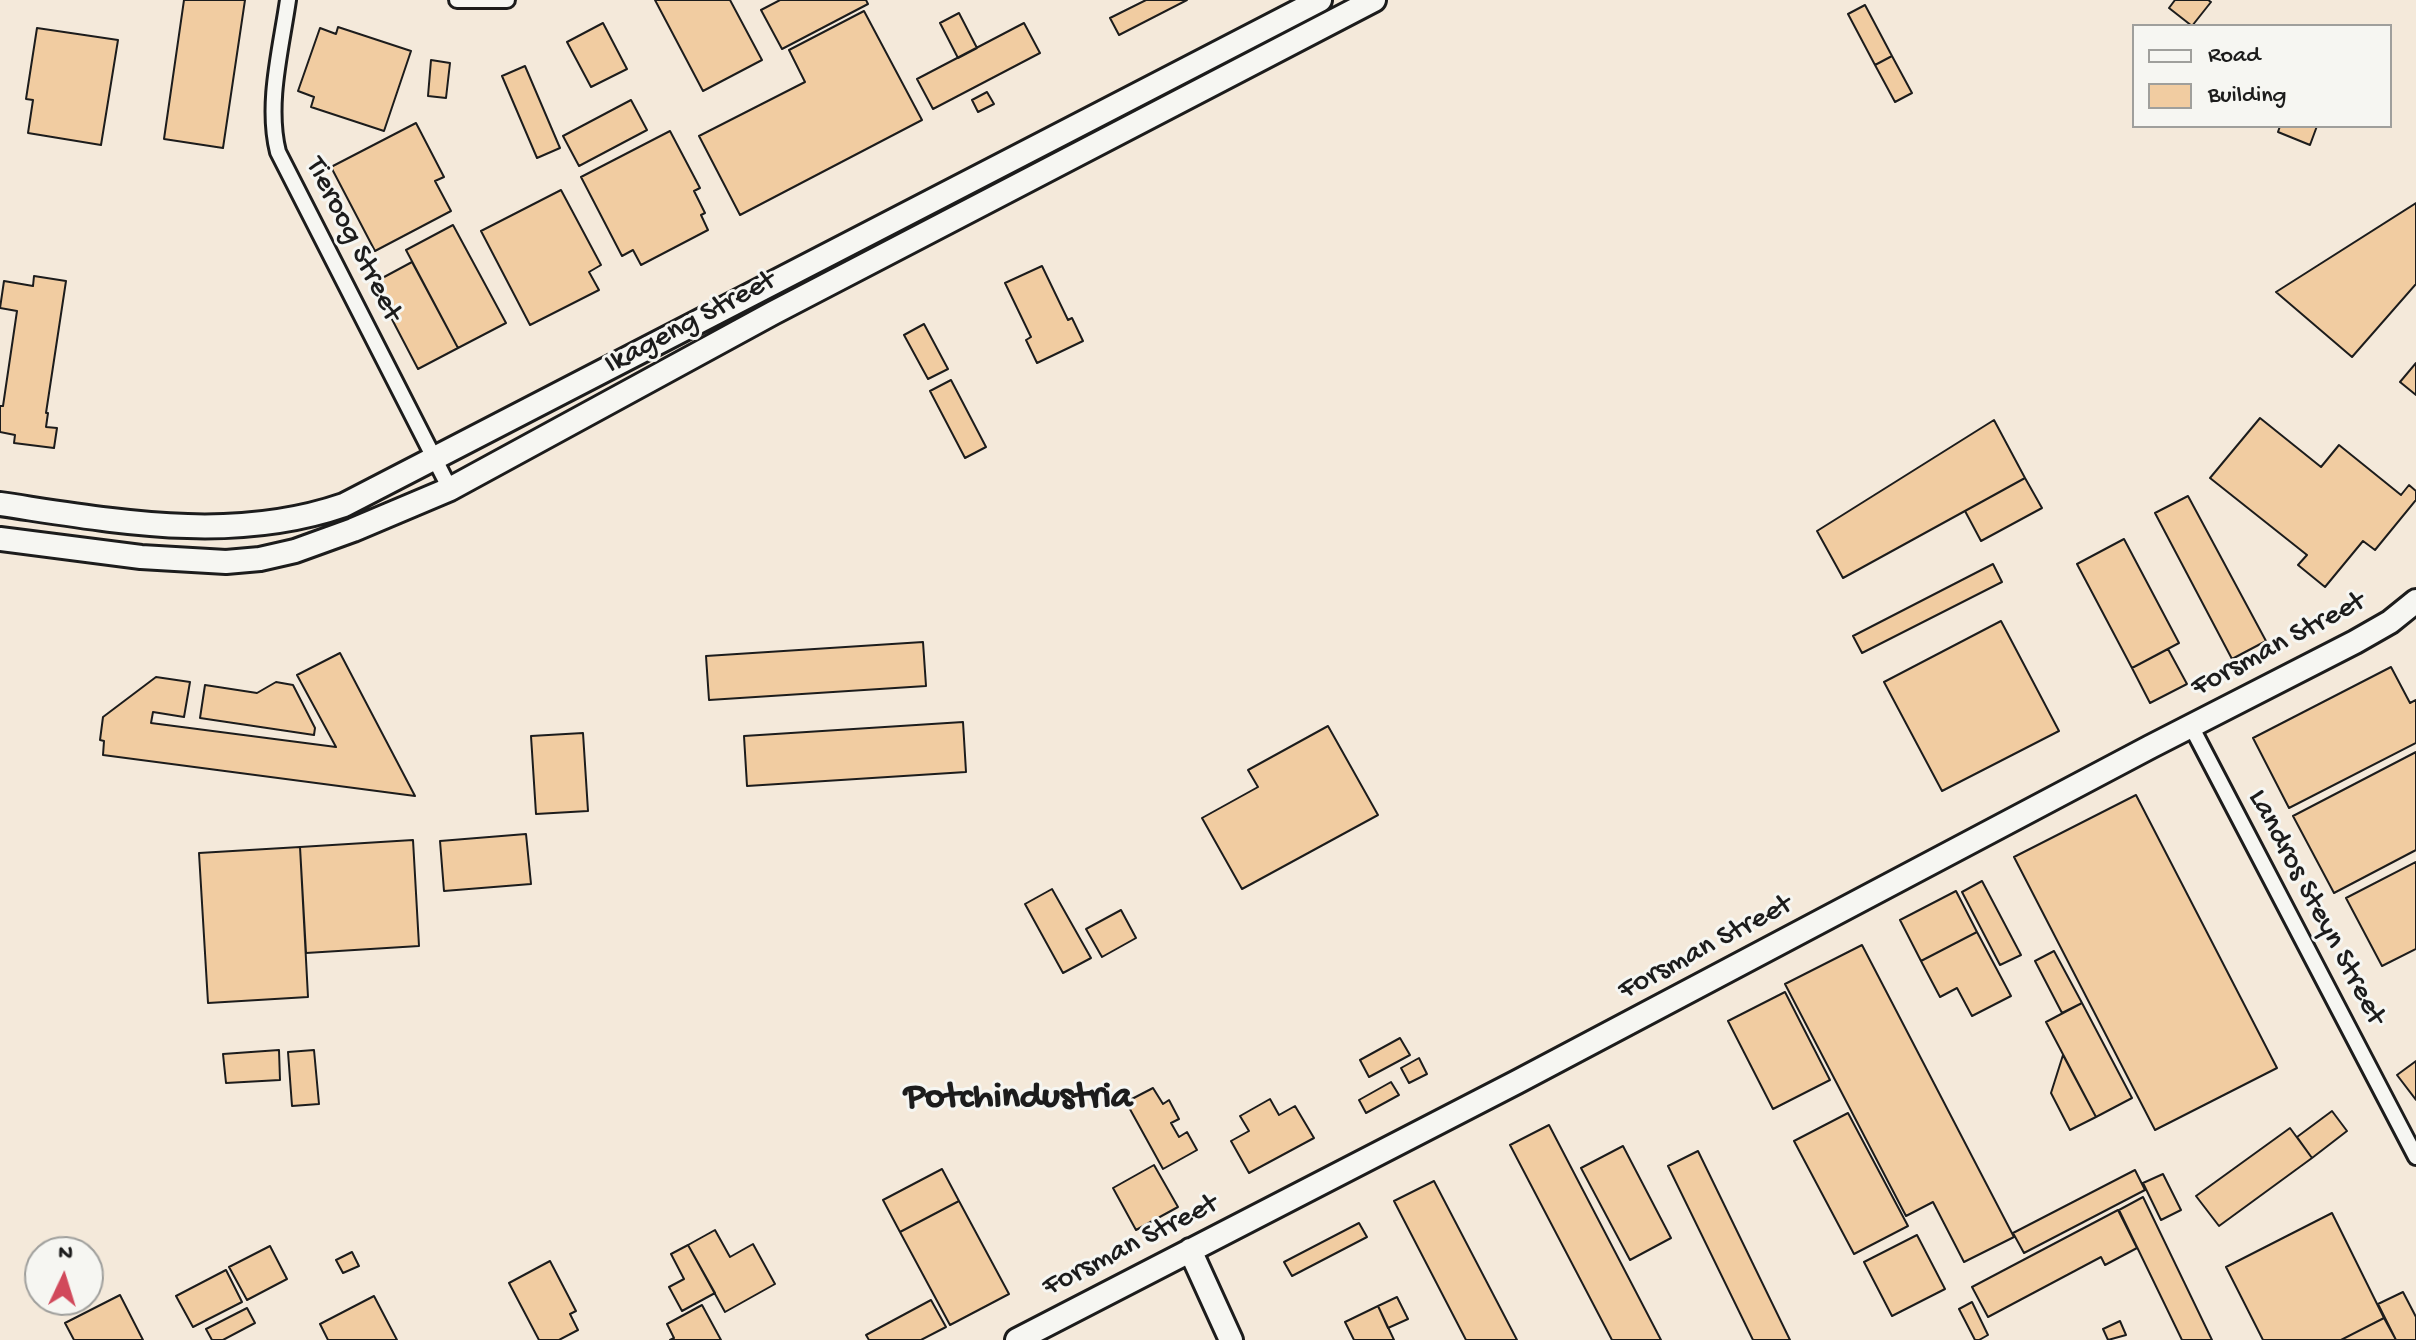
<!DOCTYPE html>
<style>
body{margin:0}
#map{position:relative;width:2416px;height:1340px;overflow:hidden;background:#f6f6f2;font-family:"Gochi Hand",sans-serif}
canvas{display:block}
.legend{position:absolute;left:2132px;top:24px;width:260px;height:104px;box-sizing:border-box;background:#f6f6f2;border:2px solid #9f9f9c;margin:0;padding:10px 14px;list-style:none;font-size:24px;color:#1c1c1c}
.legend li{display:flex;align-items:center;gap:16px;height:40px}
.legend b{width:40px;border:2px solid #9f9f9c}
.north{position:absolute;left:24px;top:1236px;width:80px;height:80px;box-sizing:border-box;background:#f6f6f2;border:2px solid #9f9f9c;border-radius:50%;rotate:4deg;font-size:22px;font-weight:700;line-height:32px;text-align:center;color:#1c1c1c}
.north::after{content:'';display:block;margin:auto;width:28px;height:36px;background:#d1495b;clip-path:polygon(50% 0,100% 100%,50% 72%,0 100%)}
</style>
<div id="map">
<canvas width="2416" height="1340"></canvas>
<ul class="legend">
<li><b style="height:10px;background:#f6f6f2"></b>Road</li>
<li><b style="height:22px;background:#f1cca1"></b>Building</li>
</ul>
<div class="north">N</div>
</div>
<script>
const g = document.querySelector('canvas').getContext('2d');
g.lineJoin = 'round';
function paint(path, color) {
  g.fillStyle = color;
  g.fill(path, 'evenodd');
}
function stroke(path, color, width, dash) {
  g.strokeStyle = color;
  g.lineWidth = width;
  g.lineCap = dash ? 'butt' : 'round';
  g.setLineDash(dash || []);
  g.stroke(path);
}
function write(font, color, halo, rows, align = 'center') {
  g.font = font + ' "Gochi Hand",sans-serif';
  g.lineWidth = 6;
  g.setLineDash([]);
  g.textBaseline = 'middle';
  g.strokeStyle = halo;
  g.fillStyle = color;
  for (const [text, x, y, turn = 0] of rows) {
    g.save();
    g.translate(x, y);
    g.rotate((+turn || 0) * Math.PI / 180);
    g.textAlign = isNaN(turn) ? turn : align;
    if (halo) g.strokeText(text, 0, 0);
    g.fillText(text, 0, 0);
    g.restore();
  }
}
const built = new Path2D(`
 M0,0H2416V1340H0ZM2134,26H2390V126H2134ZM40,1252H88V1300H40Z`);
const building = new Path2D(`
 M184,0H245L223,148L164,139Z
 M655,0H730L762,60L703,91Z
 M780,0H866L868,4L782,49L761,10Z
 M1146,0H1187L1119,35L1110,18Z
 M2175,0H2208L2211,2L2192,26L2169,8Z
 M1865,5L1892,56L1875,65L1848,14Z
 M864,11L922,120L740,215L699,136L805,82L789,50Z
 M959,13L977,48L958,58L940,23Z
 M603,23L627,69L591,87L567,42Z
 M1024,23L1040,53L933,109L917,79Z
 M338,27L411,51L384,131L311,107L314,97L298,91L320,28L336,34Z
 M37,28L118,40L101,145L28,133L33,100L26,99Z
 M1892,56L1912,93L1895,102L1875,65Z
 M431,60L450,63L446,98L428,96Z
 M525,66L560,148L537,158L502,76Z
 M987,92L994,104L978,112L972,100Z
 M631,100L647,130L579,166L563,136Z
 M416,123L444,177L435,181L451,211L375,251L331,167Z
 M2280,126H2317L2310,145L2278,132Z
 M670,131L700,188L694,191L705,213L701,215L708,230L641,265L633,250L622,256L581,177Z
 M561,190L601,265L589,272L599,290L530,325L481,231Z
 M2416,203V284L2352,357L2276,292Z
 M453,225L506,323L458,348L406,250Z
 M412,262L458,348L418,369L373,283Z
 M1042,266L1068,320L1072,318L1083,341L1037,363L1026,340L1031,337L1005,283Z
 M34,276L66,281L46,413H48L46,427L57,428L54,448L14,443L15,435L0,432V406H3L17,311L0,308L4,281L33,286Z
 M924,324L948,369L928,379L904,335Z
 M2416,363V395L2400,382Z
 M951,380L986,447L965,458L930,391Z
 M2260,418L2321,467L2339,445L2401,495L2409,485L2416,491V500L2375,550L2363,541L2325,587L2298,565L2307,555L2210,478Z
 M1994,420L2025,478L1843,578L1817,531Z
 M2025,478L2042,508L1981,541L1965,511Z
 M2188,496L2266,641L2232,659L2155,513Z
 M2124,539L2179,643L2132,668L2077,564Z
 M1993,564L2002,582L1862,653L1853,636Z
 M2001,621L2059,731L1942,791L1884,682Z
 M923,642L926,686L709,700L706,656Z
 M2168,649L2187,684L2150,703L2132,668Z
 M340,653L415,796L103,755L104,741L100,740L103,717L156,677L190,682L184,717L153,712L151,723L336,747L297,675Z
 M2391,667L2410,703L2416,700V743L2289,808L2253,738Z
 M276,682L293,685L315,728L314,735L200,718L205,685L257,693Z
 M963,722L966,772L747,786L744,736Z
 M1328,726L1378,815L1242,889L1202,818L1258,787L1248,770Z
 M583,733L588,811L536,814L531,736Z
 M2416,752V850L2334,893L2293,816Z
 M2136,795L2277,1068L2155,1130L2014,857Z
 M526,834L531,884L444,891L440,841Z
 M413,840L419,946L306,953L300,847Z
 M300,847L308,997L208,1003L199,853Z
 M2416,862V949L2382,966L2346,898Z
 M1982,881L2021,955L2000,965L1962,892Z
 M1052,889L1091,958L1063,973L1025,904Z
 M1956,891L1977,932L1921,961L1900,920Z
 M1121,910L1136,938L1102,957L1086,929Z
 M1977,932L2011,996L1972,1016L1957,988L1940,997L1921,961Z
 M1862,945L2014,1237L1964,1262L1933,1202L1906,1216L1785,984Z
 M2054,951L2082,1003L2062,1013L2035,961Z
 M1785,992L1830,1080L1773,1109L1728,1021Z
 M2082,1003L2132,1098L2096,1117L2046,1022Z
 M1400,1038L1410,1055L1369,1077L1360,1060Z
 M279,1050L280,1080L226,1083L223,1054Z
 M314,1050L319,1104L292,1106L288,1052Z
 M2063,1055L2096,1117L2070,1130L2051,1093Z
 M1419,1058L1427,1074L1409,1083L1401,1068Z
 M2416,1061V1100L2397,1075Z
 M1391,1082L1399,1095L1366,1113L1359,1100Z
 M1153,1088L1163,1104L1169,1100L1179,1119L1171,1123L1179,1137L1187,1132L1197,1150L1163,1169L1126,1102Z
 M1270,1099L1279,1115L1295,1106L1314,1138L1249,1173L1231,1141L1249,1131L1240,1116Z
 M2332,1111L2347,1131L2312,1158L2297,1137Z
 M1848,1113L1908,1226L1854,1254L1794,1141Z
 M1549,1125L1661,1340H1612L1510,1145Z
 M2290,1128L2312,1158L2219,1226L2196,1196Z
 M1623,1146L1671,1238L1630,1260L1581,1168Z
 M1698,1151L1790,1340H1753L1668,1166Z
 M1154,1165L1178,1207L1136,1230L1113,1188Z
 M942,1169L959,1201L900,1232L883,1200Z
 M2135,1170L2145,1190L2024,1253L2013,1233Z
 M2163,1174L2181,1210L2161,1220L2143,1183Z
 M1434,1181L1517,1340H1466L1394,1201Z
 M2143,1197L2212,1340H2182L2119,1210Z
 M959,1201L1009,1294L950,1325L900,1232Z
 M2118,1210L2137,1248L2105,1265L2101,1257L1988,1317L1972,1287Z
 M2332,1213L2384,1318L2341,1340H2263L2226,1267Z
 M1359,1223L1367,1237L1292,1276L1284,1262Z
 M715,1230L730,1257L753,1244L775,1284L725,1312L688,1245Z
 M1917,1235L1945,1289L1892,1316L1864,1262Z
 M688,1245L715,1293L682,1311L669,1287L684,1279L671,1254Z
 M270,1246L287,1279L247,1300L229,1267Z
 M352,1252L359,1266L343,1273L336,1260Z
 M550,1261L576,1311L570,1314L578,1330L559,1340H539L509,1283Z
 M226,1270L242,1302L193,1327L176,1296Z
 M2403,1292L2416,1317V1340H2396L2378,1304Z
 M120,1295L143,1340H74L65,1323Z
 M374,1296L397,1340H328L320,1324Z
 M1397,1297L1408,1319L1388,1328L1378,1306Z
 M931,1300L946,1327L921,1340H869L866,1335Z
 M1972,1302L1988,1335L1979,1340H1975L1959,1309Z
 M702,1305L721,1340H670L674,1338L667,1324Z
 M1378,1306L1394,1340H1354L1345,1322Z
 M247,1308L255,1323L223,1340H212L206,1329Z
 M2384,1318L2396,1340H2341Z
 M2120,1321L2126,1335L2108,1340L2103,1329Z`);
const street = new Path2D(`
 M288,0C281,49 266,104 278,152L450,489
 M457,0H507
 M2191,726L2416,1157`);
const secondary = new Path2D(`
 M0,504C115,521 231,544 344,505L1320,0
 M0,539L141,557L226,562L260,559L295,551L353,530L450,489L773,313L1374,0
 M1190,1250L1231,1340
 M1017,1340L1517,1082L2150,747L2355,642L2390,622L2416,601`);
const streetNames = [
 ["Tieroog Street",352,240,63],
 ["Ikageng Street",691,324,-28],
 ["Forsman Street",2279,646,-28],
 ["Landros Steyn Street",2315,908,62],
 ["Forsman Street",1706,949,-28],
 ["Forsman Street",1131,1247,-27]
];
const districtNames = [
 ["Potchindustria",1018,1099]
];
paint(built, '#f4e9da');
paint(building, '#f1cca1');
stroke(building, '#1c1c1c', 2);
stroke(street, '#1c1c1c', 20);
stroke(secondary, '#1c1c1c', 28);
stroke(street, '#f6f6f2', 14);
stroke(secondary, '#f6f6f2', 22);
write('30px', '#1c1c1c', '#f6f6f2', streetNames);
write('bold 38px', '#1c1c1c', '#f6f6f2', districtNames);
</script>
